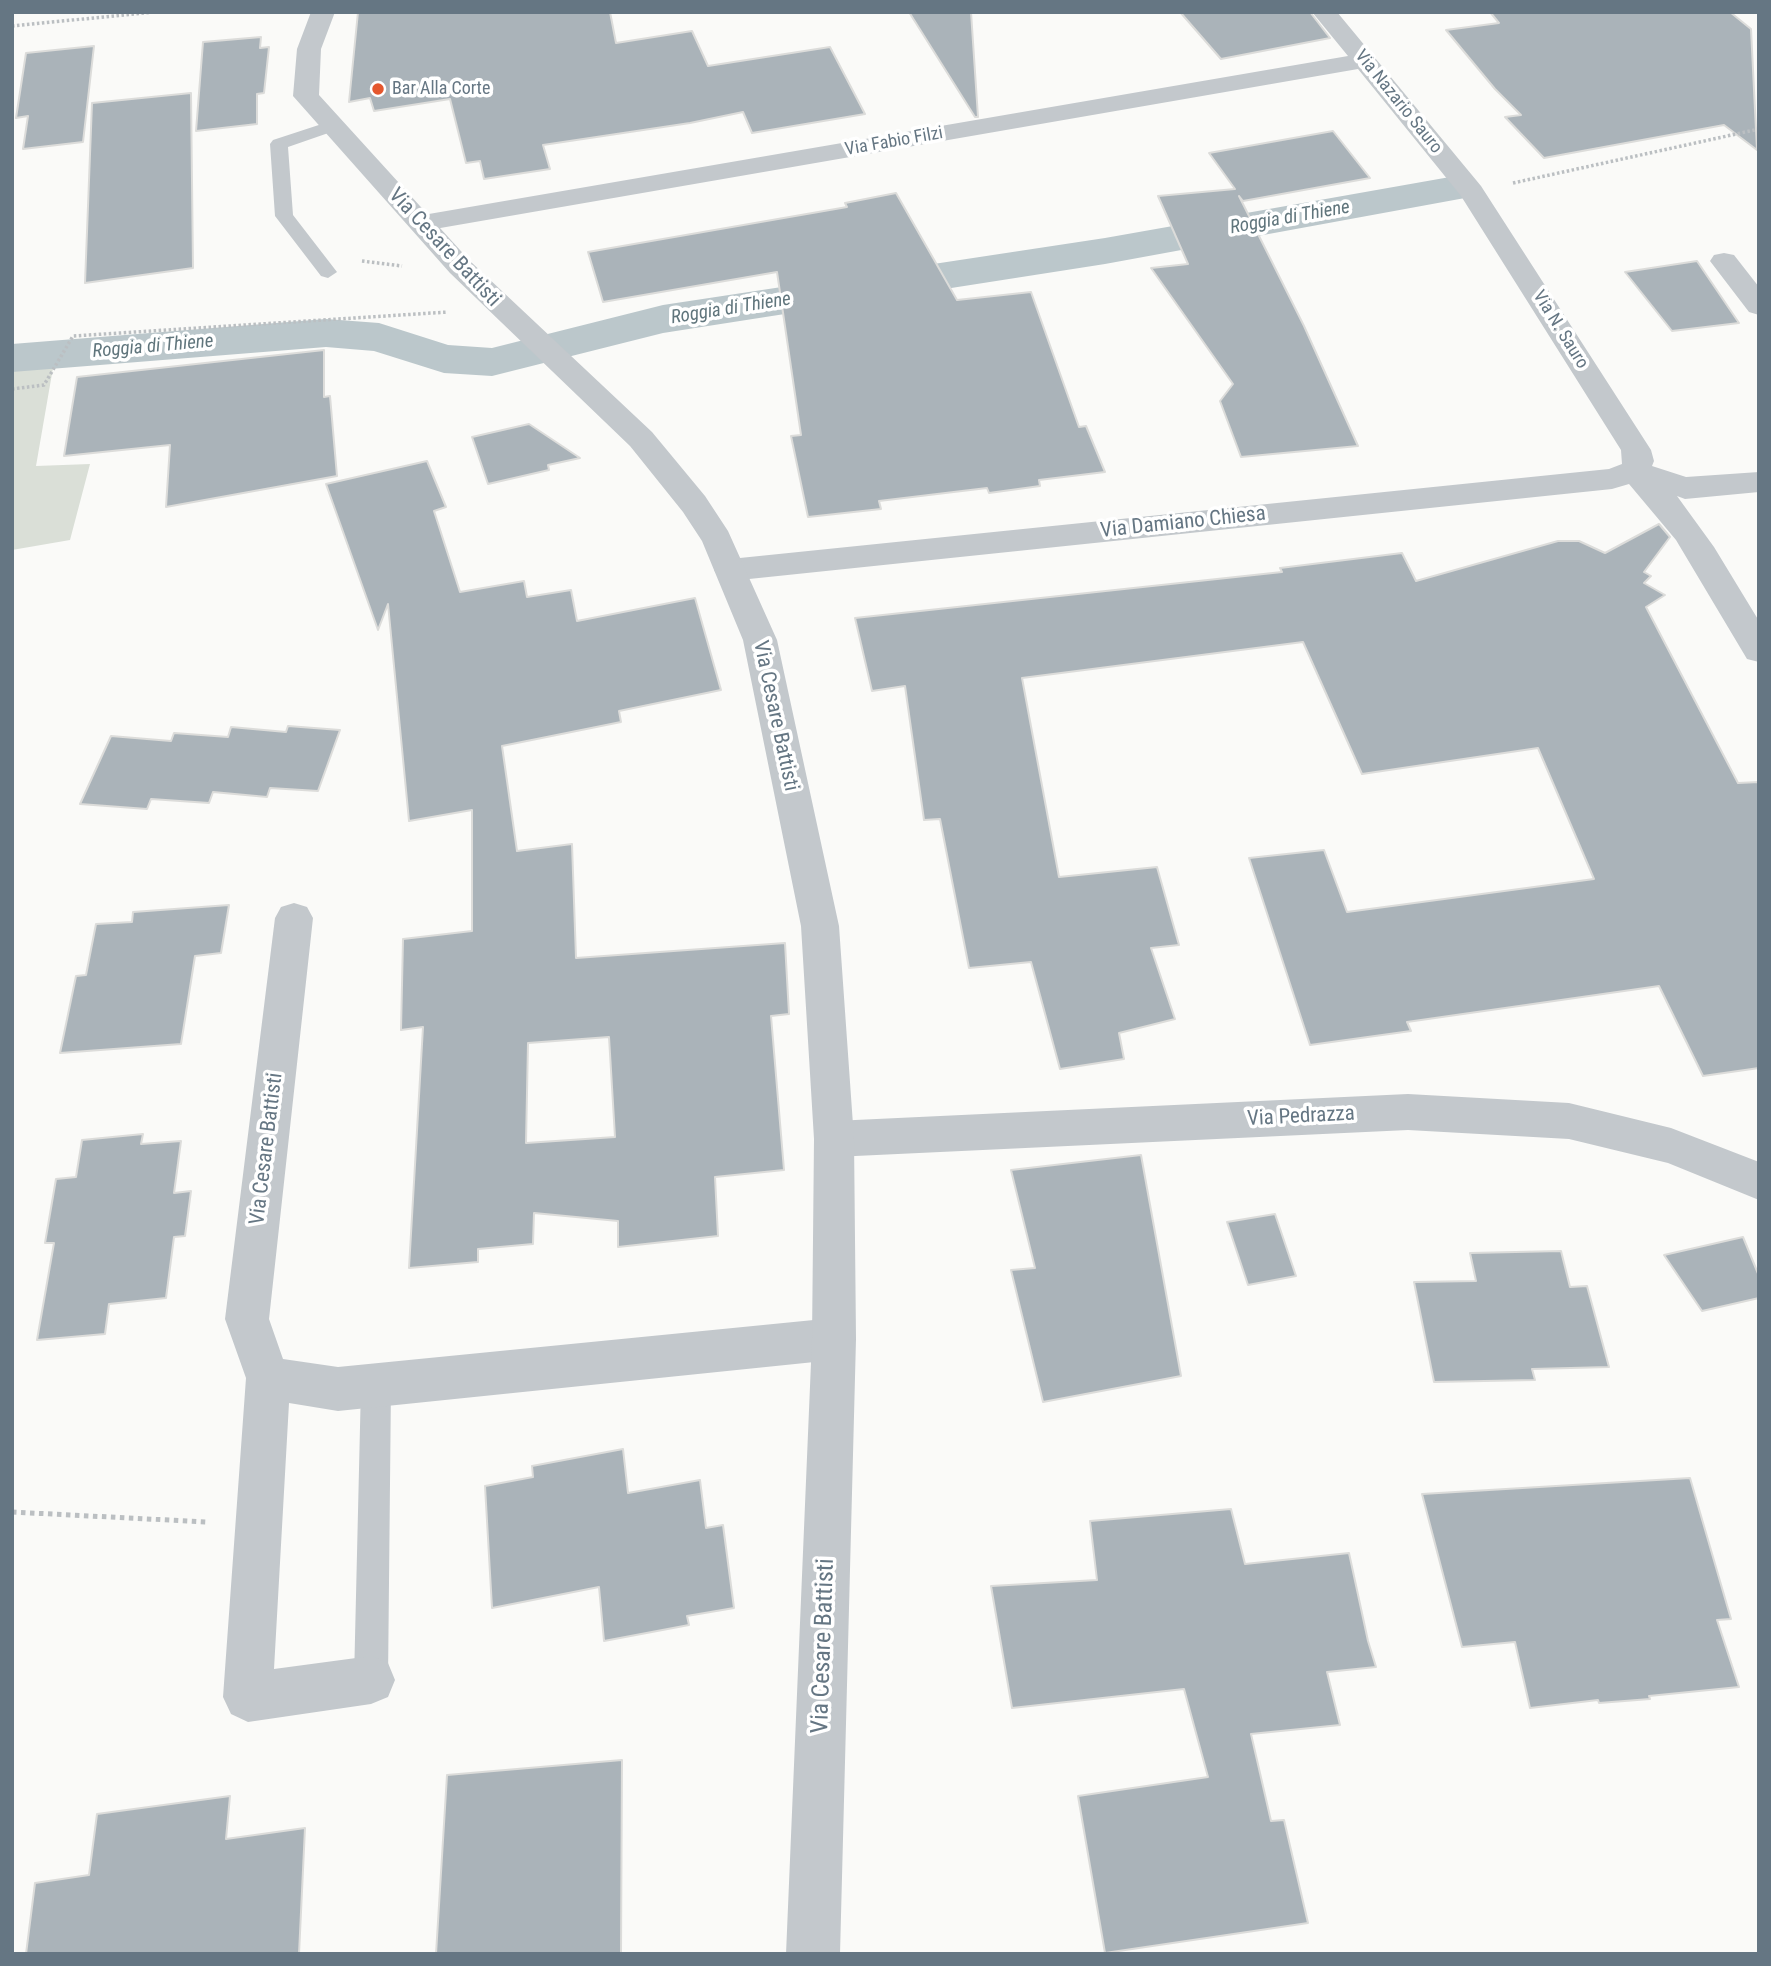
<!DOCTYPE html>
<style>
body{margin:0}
#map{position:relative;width:1771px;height:1966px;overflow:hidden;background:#fafaf8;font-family:"Roboto Condensed",sans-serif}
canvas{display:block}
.frame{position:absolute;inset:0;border:14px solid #657683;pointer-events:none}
</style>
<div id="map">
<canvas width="1771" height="1966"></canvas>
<div class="frame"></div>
</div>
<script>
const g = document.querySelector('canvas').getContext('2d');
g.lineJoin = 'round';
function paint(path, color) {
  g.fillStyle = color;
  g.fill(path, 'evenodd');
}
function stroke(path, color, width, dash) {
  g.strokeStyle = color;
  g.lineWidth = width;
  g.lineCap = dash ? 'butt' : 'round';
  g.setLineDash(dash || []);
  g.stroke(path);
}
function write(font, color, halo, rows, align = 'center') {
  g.font = font + ' "Roboto Condensed",sans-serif';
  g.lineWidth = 7;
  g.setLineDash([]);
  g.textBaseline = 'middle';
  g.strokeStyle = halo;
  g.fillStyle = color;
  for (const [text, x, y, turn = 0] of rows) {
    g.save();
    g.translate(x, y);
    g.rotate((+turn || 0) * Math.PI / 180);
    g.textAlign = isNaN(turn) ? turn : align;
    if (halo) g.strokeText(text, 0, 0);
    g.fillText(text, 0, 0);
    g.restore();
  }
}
const green = new Path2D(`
 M54,362L36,466L90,464L70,540L12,550V365Z`);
const canal = new Path2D(`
 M1450,177L1465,180L1471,189L1465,198L1105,264L663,333L492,376L444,373L374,351L326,347L12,372V344L326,319L379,323L448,345L492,348L663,305L1105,238Z`);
const building = new Path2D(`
 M358,12H610L616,43L692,31L708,66L830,47L865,114L752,133L743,112L690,123L543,145L550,169L484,179L480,161L466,163L450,99L374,111L370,98L349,102Z
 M909,12H971L978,117H975Z
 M1180,12H1310L1330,38L1221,59Z
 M1490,12H1730L1751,29L1757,150L1724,125L1544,158L1505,117L1521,115L1495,89L1446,30L1499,23Z
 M261,37L260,48L269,47L264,93L257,94V124L196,131L203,42Z
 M94,46L83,142L23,149L28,116L16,118L26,53Z
 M191,93L193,268L85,283L92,103Z
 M1333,131L1370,178L1243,201L1239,196L1304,326L1358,446L1241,457L1220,401L1233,384L1151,268L1188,264L1158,196L1235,189L1209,153Z
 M896,193L957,300L1031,292L1079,427L1086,426L1105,472L1039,480L1040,486L989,493L987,488L879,501L881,509L808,517L791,436L801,435L777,272L603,302L588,252L847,207L845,203Z
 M1697,261L1739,323L1672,331L1625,272Z
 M324,350V397L330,396L337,476L166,507L170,445L64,456L77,377Z
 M529,424L580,458L548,465L549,470L488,484L472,437Z
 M427,461L446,507L434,511L460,592L524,581L527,597L571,590L577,621L695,598L721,690L619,711L621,722L502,746L517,851L572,844L576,958L785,943L789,1014L771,1016L784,1170L715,1177L718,1236L618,1247V1221L534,1213L533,1244L478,1249V1262L409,1268L423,1027L401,1030L403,939L472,931V810L409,821L388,604L378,630L326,484ZM609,1037L615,1137L526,1143L528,1043Z
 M1659,524L1670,537L1644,572L1651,576L1644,583L1665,595L1646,607L1738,783L1759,782V1068L1703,1076L1659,986L1407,1022L1411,1031L1310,1045L1249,858L1324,850L1347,912L1594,879L1538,748L1362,774L1303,642L1022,678L1059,877L1157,867L1179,945L1151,948L1175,1019L1119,1033L1124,1059L1060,1069L1031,962L969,968L940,819L924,820L905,686L872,691L855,618L1282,572L1280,568L1402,553L1416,581L1558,541H1579L1605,553Z
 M288,726L340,730L318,791L270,788L267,797L213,792L209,803L151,799L147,809L80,804L111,736L171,741L174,733L228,737L231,727L286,732Z
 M229,905L221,953L195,956L181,1044L60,1053L76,976L86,975L96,924L132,922L133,912Z
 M143,1134L141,1144L181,1141L174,1193L191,1191L185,1236L174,1237L166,1298L109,1304L105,1334L37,1340L54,1243H45L56,1179L76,1177L82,1140Z
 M1141,1155L1181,1376L1043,1402L1011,1270L1035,1268L1011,1170Z
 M1275,1214L1296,1276L1248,1285L1227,1222Z
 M1743,1237L1759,1276V1298L1702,1311L1664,1255Z
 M1561,1251L1570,1287L1587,1286L1609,1367L1532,1369L1535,1380L1434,1382L1414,1282L1476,1281L1470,1253Z
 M623,1449L628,1493L700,1480L706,1528L723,1525L734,1608L687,1616L689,1625L604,1641L599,1587L492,1608L485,1486L533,1477L532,1466Z
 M1690,1478L1731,1619L1717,1620L1739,1687L1649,1696L1650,1699L1599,1703L1598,1700L1530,1708L1515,1642L1462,1647L1422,1494Z
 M1231,1509L1245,1564L1349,1553L1368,1641L1376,1667L1327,1672L1340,1725L1251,1734L1271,1821L1284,1820L1308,1923L1105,1953L1078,1796L1208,1777L1184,1689L1012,1708L991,1586L1097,1580L1090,1521Z
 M622,1760L621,1954H436L447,1775Z
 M230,1796L226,1839L305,1828L299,1954H26L35,1883L89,1875L97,1814Z`);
const pathFar1 = new Path2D(`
 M12,26L154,12
 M1513,183L1759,129
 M362,261L402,266
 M12,389L44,385L73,336L448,312`);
const path = new Path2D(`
 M12,1512L207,1522`);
const service = new Path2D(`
 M331,121L337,122L340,126L337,130L288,147L293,215L337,272L328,278L321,276L275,216L270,144L273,140Z
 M376,1370L387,1375L391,1385L388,1680L383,1692L371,1697L359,1692L354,1680L361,1385L365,1375Z`);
const minor = new Path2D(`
 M1312,12H1337L1481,186L1651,450L1654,461L1652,466L1686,477L1759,472V492L1685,499L1677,496L1714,547L1759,621V662L1747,659L1676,540L1629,484L1612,489L730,581L719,578L714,570L719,562L730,559L1609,469L1622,464L1621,450L1461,196L1358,69L423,231L413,229L409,223L413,217L423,215L1348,56Z
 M1724,253L1734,255L1759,287V315L1749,312L1710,261L1714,255Z
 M294,903L307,907L313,918L269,1319L283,1359L338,1367L834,1318L850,1324L856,1339L850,1354L834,1360L338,1411L289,1403L274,1669L371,1656L388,1663L395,1680L388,1697L371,1704L248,1722L231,1714L223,1697L246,1378L225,1319L275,918L281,907Z
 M1408,1094L1569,1103L1671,1128L1759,1162V1200L1668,1163L1569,1139L1408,1130L834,1157L820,1152L814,1139L820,1126L834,1121Z`);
const tertiary = new Path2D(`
 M311,12H335L321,49L319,95L470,261L652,432L705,496L728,531L777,640L839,926L854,1139L856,1339L840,1954H786L812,1339L814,1139L801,926L743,640L702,541L683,512L630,446L450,273L293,96L297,49Z`);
const markers = [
 [378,89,7,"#e4572e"]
];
const farPoinames = [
 ["Bar Alla Corte",392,89]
];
const farStreetnames = [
 ["Via Nazario Sauro",1398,102,51],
 ["Via Fabio Filzi",894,142,-10],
 ["Via N. Sauro",1560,330,58]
];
const farWaternames = [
 ["Roggia di Thiene",1290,218,-10],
 ["Roggia di Thiene",731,309,-9],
 ["Roggia di Thiene",153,347,-5]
];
const streetNames = [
 ["Via Cesare Battisti",444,248,47],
 ["Via Damiano Chiesa",1183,523,-6],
 ["Via Cesare Battisti",775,716,78],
 ["Via Pedrazza",1301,1117,-3],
 ["Via Cesare Battisti",267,1149,-83]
];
const nearStreetnames = [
 ["Via Cesare Battisti",824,1646,-88]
];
paint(green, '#dadfd7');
paint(canal, '#bbc7cb');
paint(building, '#aab3b9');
stroke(building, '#dcdcda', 2);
stroke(pathFar1, '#bbbfc2', 3.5, [2.5, 2.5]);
stroke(path, '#bbbfc2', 5, [4.5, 4.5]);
paint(service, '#c3c8cc');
paint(minor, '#c3c8cc');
paint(tertiary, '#c3c8cc');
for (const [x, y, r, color] of markers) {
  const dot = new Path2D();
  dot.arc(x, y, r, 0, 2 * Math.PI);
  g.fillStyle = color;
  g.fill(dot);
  stroke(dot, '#fff', 2.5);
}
write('18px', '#657683', '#fff', farPoinames, 'left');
write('18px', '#657683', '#fff', farStreetnames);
write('italic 19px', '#60757c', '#fff', farWaternames);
write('21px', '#657683', '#fff', streetNames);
write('24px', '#657683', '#fff', nearStreetnames);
</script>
